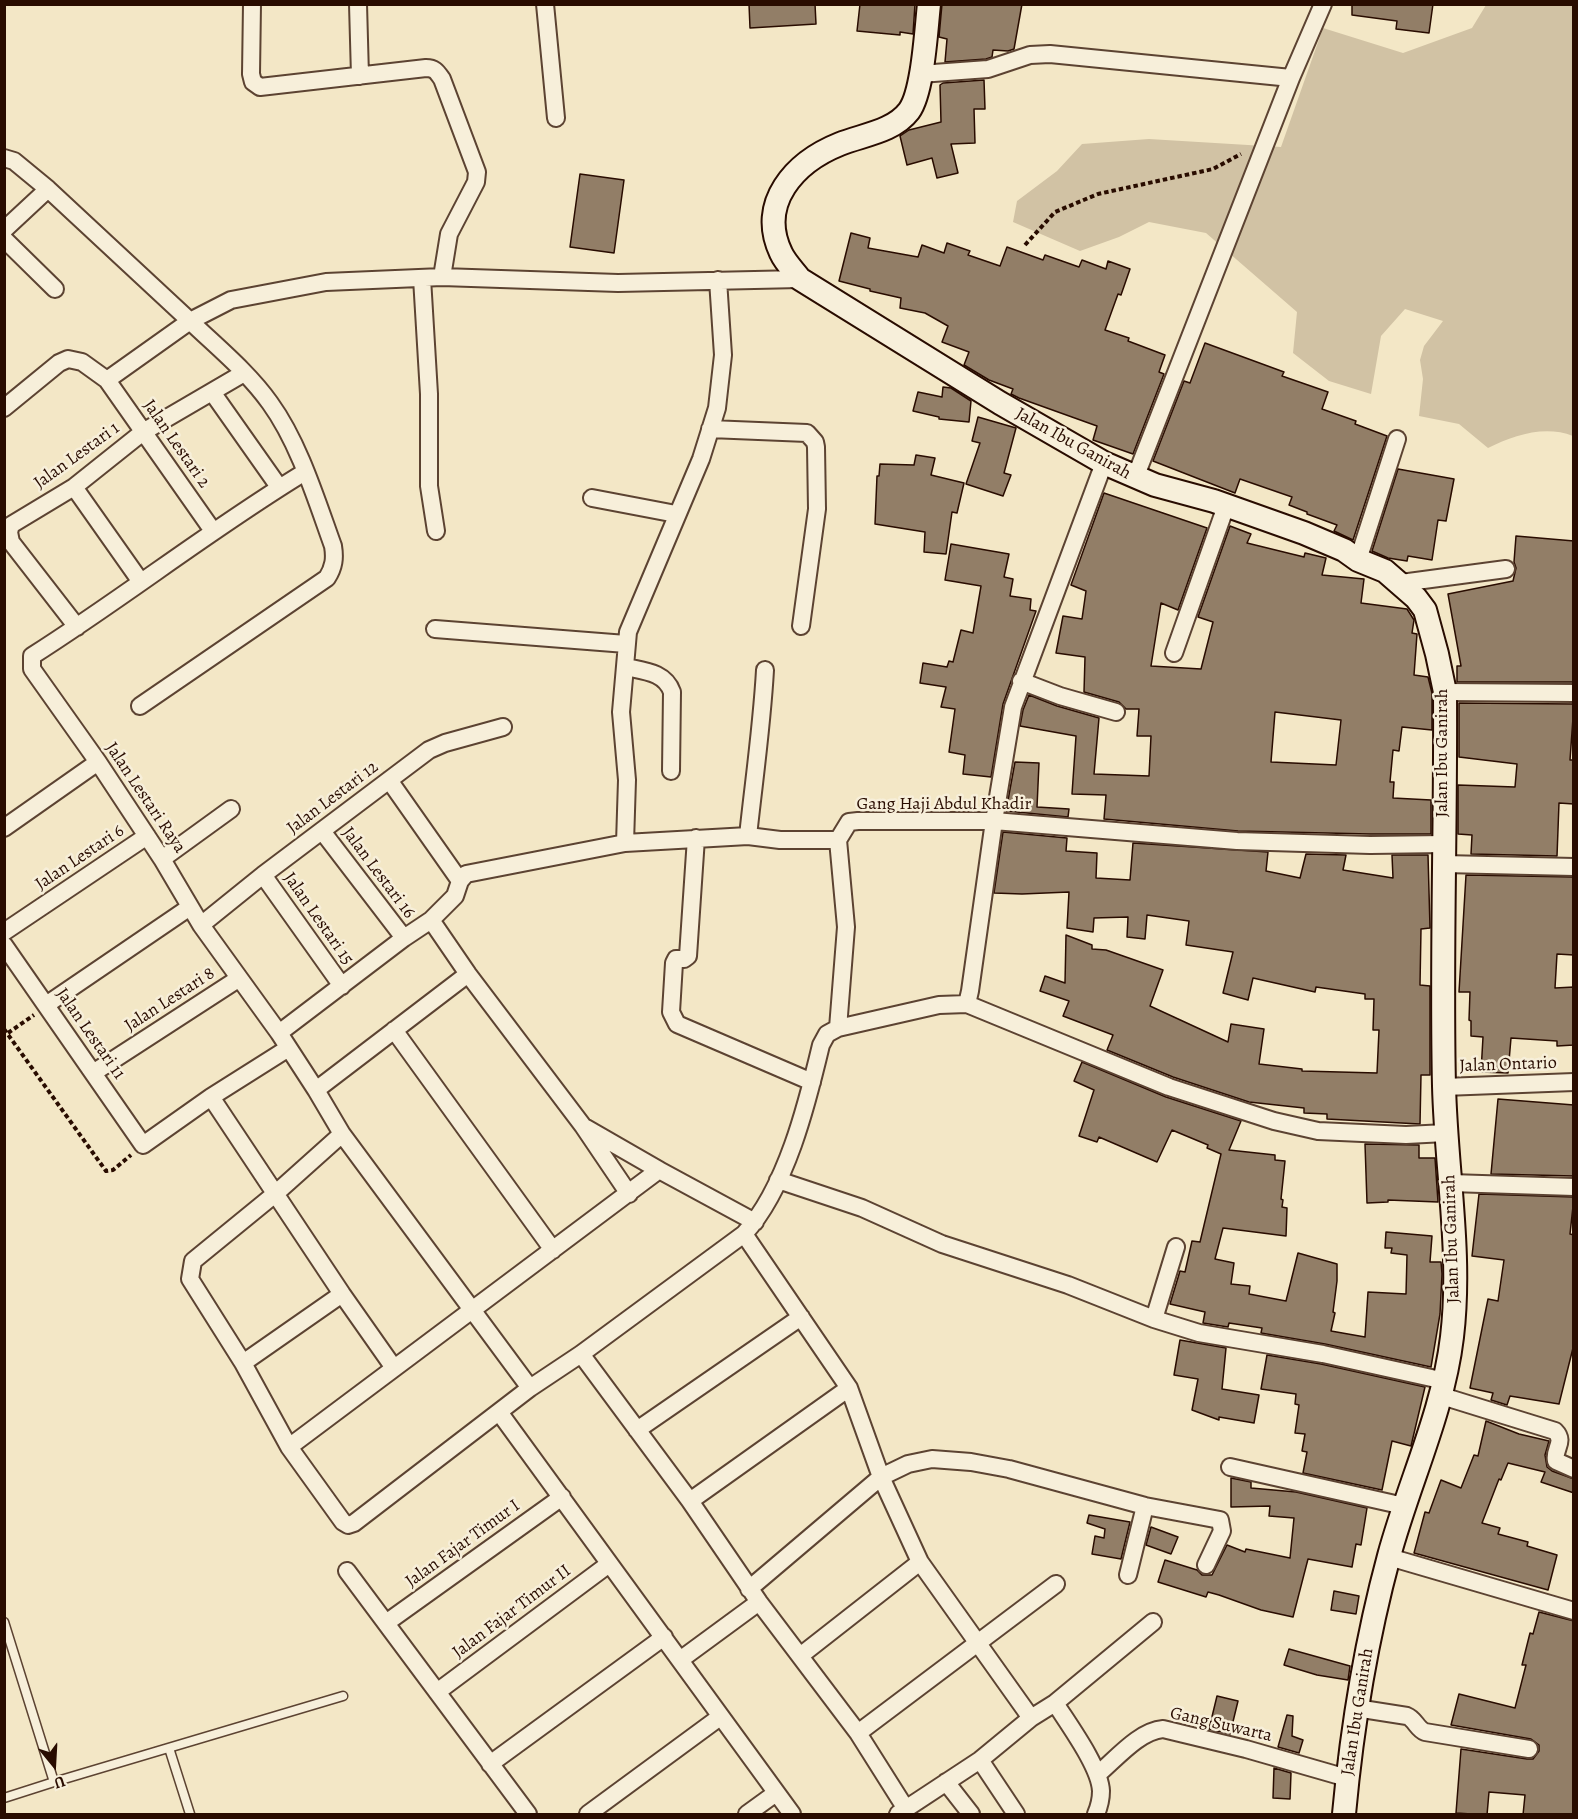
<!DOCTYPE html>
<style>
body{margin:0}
#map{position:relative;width:1578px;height:1819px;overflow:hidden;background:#f3e7c6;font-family:Alegreya,serif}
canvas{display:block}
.frame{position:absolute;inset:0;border:6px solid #290c00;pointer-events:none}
.north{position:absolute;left:24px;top:1735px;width:60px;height:60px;-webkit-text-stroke:4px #f7efda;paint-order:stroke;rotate:162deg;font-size:16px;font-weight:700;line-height:24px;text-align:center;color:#290c00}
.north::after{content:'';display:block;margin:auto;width:21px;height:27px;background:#290c00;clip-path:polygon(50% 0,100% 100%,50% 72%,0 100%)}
</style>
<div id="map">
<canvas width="1578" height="1819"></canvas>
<div class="frame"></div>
<div class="north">U</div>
</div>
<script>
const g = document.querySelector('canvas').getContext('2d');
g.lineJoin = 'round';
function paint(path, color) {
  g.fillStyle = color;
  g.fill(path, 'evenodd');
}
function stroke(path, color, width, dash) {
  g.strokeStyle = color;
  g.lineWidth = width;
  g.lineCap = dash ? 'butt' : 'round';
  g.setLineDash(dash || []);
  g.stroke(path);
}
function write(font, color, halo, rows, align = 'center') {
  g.font = font + ' Alegreya,serif';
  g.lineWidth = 5;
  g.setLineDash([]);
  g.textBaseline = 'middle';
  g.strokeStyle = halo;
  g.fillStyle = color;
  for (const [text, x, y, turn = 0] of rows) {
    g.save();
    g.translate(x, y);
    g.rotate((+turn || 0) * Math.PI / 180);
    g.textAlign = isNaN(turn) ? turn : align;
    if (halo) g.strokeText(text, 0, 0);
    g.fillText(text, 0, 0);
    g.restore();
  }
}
const green = new Path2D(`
 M1486,5H1573V436C1545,425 1514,435 1488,448L1459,424L1419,416L1423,379L1420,360L1424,346L1443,321L1405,309L1381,336L1371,394L1329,381L1293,353L1297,312L1206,233L1149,222L1119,237L1080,251L1013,222L1017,201L1057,171L1082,144L1149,139L1281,147L1323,28L1403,53L1472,28Z`);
const building = new Path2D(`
 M749,4H815L816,24L750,28Z
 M860,4H915L913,34L900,32V35L857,31Z
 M942,4H1022L1014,49L1008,51L993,50L992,57L986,59L945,62L947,39L939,37Z
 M1352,4H1433L1429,33L1396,29L1397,21L1352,15Z
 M984,80L985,109H974L975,143L951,144L958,173L937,178L932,158L907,165L900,136L909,130L941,122L940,85L943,83Z
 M580,174L624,180L614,253L570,247Z
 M851,233L870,238L868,248L918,257L922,245L944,253L947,243L970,251L968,255L1000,266L1007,247L1043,260L1045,255L1079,267L1082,260L1106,269L1108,261L1130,269L1121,295L1118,294L1105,330L1129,338L1128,341L1165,355L1159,372L1164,374L1133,454L1093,440L1097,426L1019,398L1011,394L1013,389L989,380L964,365L969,352L942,342L948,326L925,313L900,308L901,298L870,291V289L839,281Z
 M1205,343L1284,372L1282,376L1328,392L1322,409L1356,421L1355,424L1387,436L1353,540L1334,531L1337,525L1307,514V512L1289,505L1292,497L1240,479L1235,493L1153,461L1184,381L1190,383Z
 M943,387L951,388L971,401L969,422L939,419V417L913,411L918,392L942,397Z
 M978,417L1016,428L1004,473L1011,475L1003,496L966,484L980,443L972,441Z
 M916,455L935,458L931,475L964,483L957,513L952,512L946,554L924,552L925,532L875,524L877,476H879L880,464L914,465Z
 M1398,469L1454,479L1446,521L1438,520L1432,560L1408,556L1407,561L1388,558L1372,551Z
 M1104,493L1207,528L1178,610L1161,603L1151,666L1201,669L1213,622L1198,617L1230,526L1251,534L1247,543L1304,557L1305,553L1326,558L1322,575L1364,579L1361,603L1407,609L1414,620L1412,633L1417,634L1414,675L1428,677L1432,693V730L1402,727L1399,751L1393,750L1390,782H1394L1393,798L1431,800V834H1370L1238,831L1104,819L1106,795L1072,794L1076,736L1020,726L1023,710L1029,695L1057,706L1099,718L1094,774L1149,776L1151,736H1137L1139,709H1126L1119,702L1084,692L1085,657L1056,653L1063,616L1082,619L1086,591L1071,585ZM1275,712L1341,720L1336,765L1271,762Z
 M1516,536L1574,541V682H1457V666H1461L1448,594L1513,581L1516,568L1514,562Z
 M951,544L1009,554L1004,577L1013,579L1010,596L1031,599L1030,610L1036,611L1003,704L991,777L963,774L965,755L949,752L955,709L941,707L946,687L920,683L923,663L947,667L949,661L953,662L961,630L973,633L981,586L945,580Z
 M1459,703L1574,704L1570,760H1574V804L1559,803L1557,856L1471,854L1472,835L1458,834V785L1515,787L1517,764L1459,757Z
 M1015,762L1039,763L1037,807L1069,809L1068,817L1006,811Z
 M1003,832L1067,838L1066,851L1097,853L1096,878L1130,880L1133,843L1268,852L1266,871L1300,878L1306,854L1346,855L1343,870L1393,878L1392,855H1428L1430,928L1421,929L1420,985L1430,986V1075H1421L1420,1124L1327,1119V1114L1304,1113V1108L1249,1102L1173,1077L1107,1050L1113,1035L1063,1016L1069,1001L1040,991L1045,976L1065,983L1066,935L1092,945V949L1106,950L1163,970L1150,1006L1228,1042L1231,1024L1264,1029L1259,1064L1302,1069V1071L1377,1073L1379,1030H1373L1374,999H1365V994L1316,987L1315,992L1253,978L1248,1000L1223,993L1233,952L1186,945L1189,921L1147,915L1145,939L1127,937L1128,917L1094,918L1093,932L1067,928L1069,892L1022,894L994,893Z
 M1466,875L1574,877V955L1557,954L1555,988L1574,987V1045L1557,1046V1041L1511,1038L1508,1073L1481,1072L1483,1037L1471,1036V1021L1469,1020L1470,992H1459Z
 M1082,1062L1166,1097L1241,1121L1229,1150L1275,1155V1160L1285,1161L1281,1199L1283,1200L1282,1207L1287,1208L1286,1236L1223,1228L1215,1259L1234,1263L1231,1284L1250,1286L1249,1294L1286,1301L1298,1253L1337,1264V1281L1333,1312L1335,1313L1331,1331L1365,1337L1368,1292L1406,1294L1407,1255L1391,1253L1392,1248H1385L1386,1232L1432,1236L1430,1262H1441L1442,1274L1440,1314L1431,1367L1325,1344L1261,1333L1262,1328L1229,1323L1228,1327L1203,1323L1205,1312L1170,1304L1180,1271L1185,1272L1192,1241L1200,1242L1221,1154L1207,1148L1208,1145L1172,1130L1157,1162L1099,1137L1097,1142L1079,1136L1094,1090L1074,1081Z
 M1498,1099L1574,1105V1176L1491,1174Z
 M1365,1144L1419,1145V1158H1435L1438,1202L1388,1200V1202L1367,1203Z
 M1479,1194L1574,1197L1570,1234L1574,1235V1344L1559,1404L1510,1396L1507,1405L1491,1400L1493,1393L1470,1388L1488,1299L1498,1301L1504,1260L1472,1256Z
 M1180,1340L1226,1348L1222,1389L1259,1395L1254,1423L1219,1417V1420L1192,1410L1198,1379L1174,1375Z
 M1267,1355L1321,1364L1425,1387L1411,1446L1392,1441L1382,1490L1303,1473L1307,1452L1302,1451L1305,1434L1295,1433L1299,1405L1295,1404L1296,1394L1261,1389Z
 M1486,1421L1519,1434L1549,1441L1545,1455L1547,1467L1552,1471L1574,1479V1493L1541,1482L1545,1472L1508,1463L1501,1480L1499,1479L1482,1523L1500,1528L1498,1534L1528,1542L1527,1546L1557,1555L1548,1590L1414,1553L1425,1512L1429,1513L1441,1480L1461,1488L1474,1455L1478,1456Z
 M1231,1478L1251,1482V1488L1296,1492L1367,1508L1361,1545L1356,1544L1352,1567L1308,1559L1293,1617L1261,1610L1219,1595L1208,1592L1206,1597L1158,1582L1165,1560L1197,1570L1202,1575H1212L1227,1545L1245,1552L1246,1549L1290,1558L1294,1518L1269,1516L1270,1506L1231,1507Z
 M1089,1515L1130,1522L1121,1559L1092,1554L1095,1536L1104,1538L1105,1529L1087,1523Z
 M1151,1527L1178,1537L1171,1554L1146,1545Z
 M1334,1591L1359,1596L1356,1614L1331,1610Z
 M1539,1612L1574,1621V1815H1523L1525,1795L1489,1792L1487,1815L1456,1813L1461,1749L1527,1759H1533L1539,1751V1745L1531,1739L1451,1725L1459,1694L1515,1708L1526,1665H1522L1530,1633L1533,1634Z
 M1289,1649L1350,1666L1348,1680L1317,1675L1284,1665Z
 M1217,1696L1238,1701L1230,1734L1209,1729Z
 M1287,1715L1293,1716L1292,1736L1303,1740L1299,1753L1278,1747Z
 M1274,1768L1291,1773L1290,1799L1273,1798Z`);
const path = new Path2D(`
 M1025,245L1055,212L1098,194L1213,169L1241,154
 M4,1029L106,1171L113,1170L131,1155
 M8,1033L34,1015`);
const lane = new Path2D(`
 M4,1622L54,1782L4,1798
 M169,1748L190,1814
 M54,1782L343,1696`);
const street = new Path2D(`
 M252,4L251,74L253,82L260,87L426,68C435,68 437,72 442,79L477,172L476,182L449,234L442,277
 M358,4L360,76
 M545,4L556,118
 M920,74L988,69L1030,55L1050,54L1291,78
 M4,158L14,161L48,189L190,321L107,380
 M4,230L48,189
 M4,239L55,289
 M422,278L429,394V486L436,531
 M212,392L279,487
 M4,408L59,363L68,359L82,362L107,380L213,531
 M710,429L807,433L815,442L816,447L817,509L801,626
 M305,472C211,529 125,597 32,656V669L98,762L162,859L201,925L279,1033L316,1090L342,1134L530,1388
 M1135,478L1291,78L1323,4
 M74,487L141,582
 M592,498L676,514
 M1358,560L1397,439
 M1401,583L1506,569
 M77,627L11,542L9,532L11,525L74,487L143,432L244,373
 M435,629L626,644
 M1174,653L1226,506
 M626,667C644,671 665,672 672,692L671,771
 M1021,681L1060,696L1116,712
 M1445,692L1574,693
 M140,706L327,578C334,567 335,558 333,546C316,499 299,443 270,403C248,372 217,347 190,321L231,300L326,282L442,277L618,283L800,279
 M389,780L460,881
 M4,828L98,762
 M322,831L404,938
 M748,836C754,780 762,725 765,670
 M696,838L688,956L684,959H676L674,963L671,1012L677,1024L812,1082
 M838,840L846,927L838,1028
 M625,843L627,780L621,712L628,632L701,459L717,408L723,355L718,280
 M162,859L231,809
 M1444,864L1574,867
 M263,875L342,986
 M431,920L468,974L583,1126L629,1194
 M201,925L263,875L429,750L445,743L503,727
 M4,932L147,836
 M4,945L143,1145L211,1097L287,1049
 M967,1004L970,991L994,821L1013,707L1104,463
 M46,1005L190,907
 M394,1030L553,1250
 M279,1033L404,938L431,920L455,896L460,881L466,874L625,843L748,836L780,840H838L849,822L858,821H994L1237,841L1370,845L1444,844
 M93,1073L238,979
 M1444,1087L1574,1082
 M316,1090L468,974
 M211,1097L342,1294L394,1368
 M586,1128L659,1170L755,1222
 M342,1134L275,1194L193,1261L190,1279L243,1363L289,1447L343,1522L348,1525L354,1523L530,1388L581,1354L744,1234C786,1189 807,1104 821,1045L827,1034L838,1028L939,1005L967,1004L1169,1087L1274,1121L1318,1131L1406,1135L1446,1133
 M778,1180L862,1208L942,1244L1068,1285L1154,1319L1199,1333L1323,1354L1445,1381
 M1451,1183L1574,1187
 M744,1234L849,1388L881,1477L920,1562L1031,1718
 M1154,1319L1176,1247
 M581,1354L690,1501L759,1602L858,1733L906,1809
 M243,1363L342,1294
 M1442,1396L1555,1431C1566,1442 1553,1449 1556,1461L1574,1469
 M499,1412L792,1814
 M637,1430L801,1317
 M289,1447L659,1170
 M1230,1467L1404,1506
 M690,1501L849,1388
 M1389,1557L1574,1611
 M347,1571L528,1814
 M1128,1575L1145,1506
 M749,1589L881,1477L908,1464L932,1459L971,1462L1009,1469L1145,1506L1220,1520L1222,1531L1206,1565
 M386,1623L562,1497
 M800,1656L920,1562
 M680,1660L759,1602
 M437,1692L609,1564
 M1055,1703C1069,1725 1100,1767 1101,1791C1101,1800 1099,1807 1096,1814
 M1356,1708L1407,1716C1415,1719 1417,1729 1425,1732L1529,1749
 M858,1733L1056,1584
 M980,1760L1016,1814
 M490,1764L664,1637
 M1098,1774C1116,1759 1139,1731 1163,1729L1246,1749L1347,1778
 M946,1782L971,1814
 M588,1814L720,1717
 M747,1814L776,1793
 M898,1814L980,1760L1031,1718L1055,1703L1153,1622`);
const secondary = new Path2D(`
 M929,4C926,31 923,92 909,111C893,132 862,135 840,144C795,162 757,203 781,253C785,262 794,271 800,279L1000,403L1104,463L1155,485L1214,501L1304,533L1344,550L1358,560L1385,571L1416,598L1425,610L1437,654L1445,692C1446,823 1441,955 1444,1086C1446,1169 1462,1254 1452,1337C1443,1413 1409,1482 1389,1556C1366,1641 1352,1727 1344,1814`);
const streetNames = [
 ["Jalan Lestari 2",176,444,55],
 ["Jalan Ibu Ganirah",1073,444,29],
 ["Jalan Lestari 1",77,456,-36],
 ["Jalan Ibu Ganirah",1443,753,-90],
 ["Jalan Lestari Raya",145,798,56],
 ["Jalan Lestari 12",333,798,-37],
 ["Gang Haji Abdul Khadir",944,805],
 ["Jalan Lestari 6",80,858,-34],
 ["Jalan Lestari 16",378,873,53],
 ["Jalan Lestari 15",318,919,55],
 ["Jalan Lestari 8",170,1000,-33],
 ["Jalan Lestari 11",90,1034,55],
 ["Jalan Ontario",1508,1065,-2],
 ["Jalan Ibu Ganirah",1452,1239,-92],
 ["Jalan Fajar Timur I",463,1544,-36],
 ["Jalan Fajar Timur II",512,1612,-37],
 ["Jalan Ibu Ganirah",1358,1712,-81],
 ["Gang Suwarta",1221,1725,13]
];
paint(green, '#d1c2a4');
paint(building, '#927e67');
stroke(building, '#290c00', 1.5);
stroke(lane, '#5c4332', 11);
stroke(street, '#5c4332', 20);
stroke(secondary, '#290c00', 26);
stroke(path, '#290c00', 4, [4.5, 3]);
stroke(lane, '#f7efda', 8);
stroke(street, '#f7efda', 16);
stroke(secondary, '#f7efda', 22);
write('18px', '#290c00', '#f7efda', streetNames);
</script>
